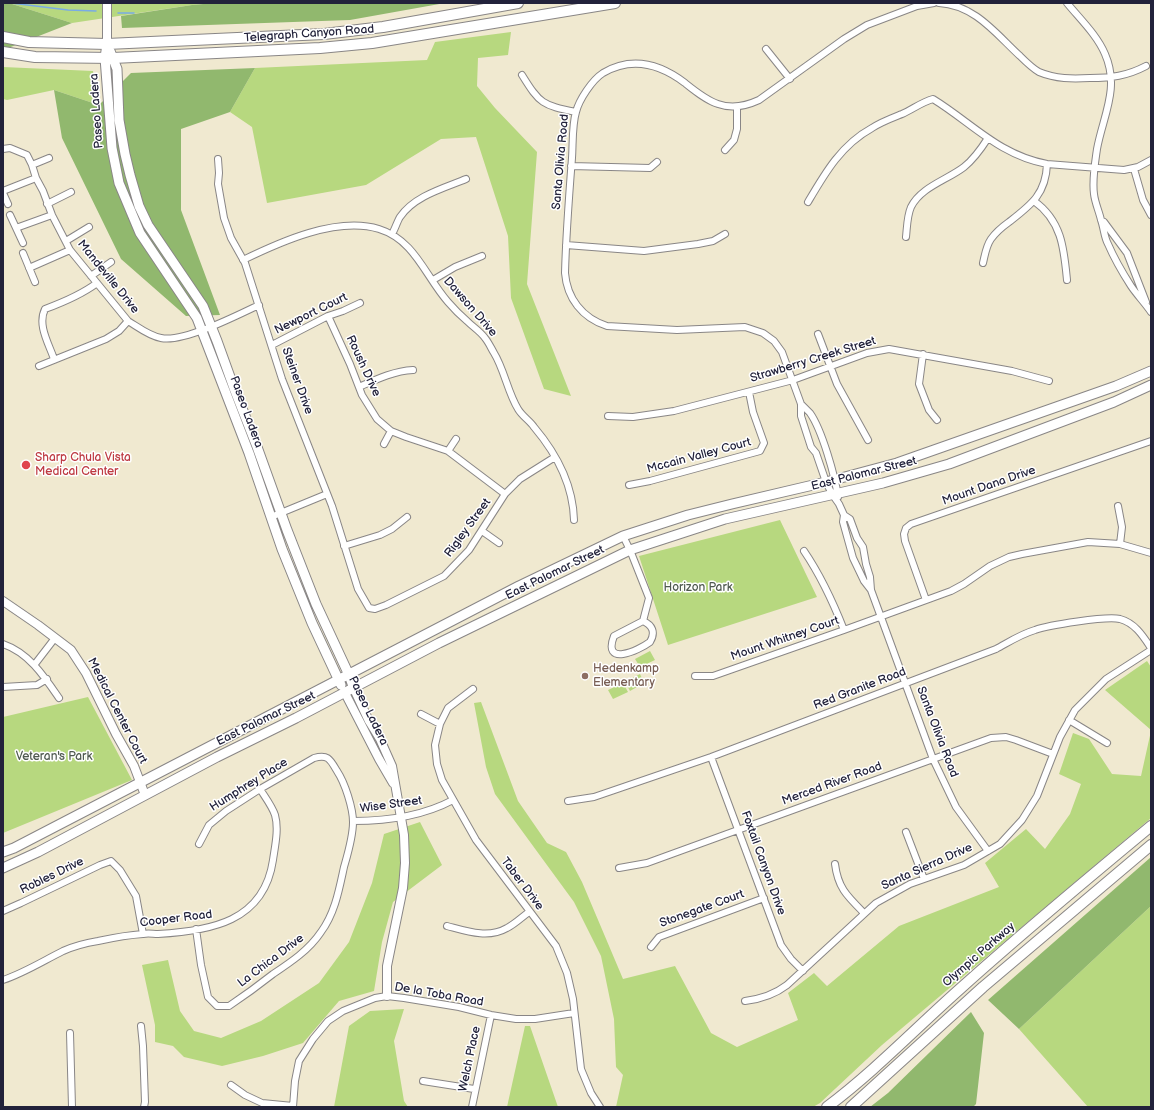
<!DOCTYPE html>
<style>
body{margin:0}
#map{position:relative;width:1154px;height:1110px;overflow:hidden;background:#f0e9d0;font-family:"Balsamiq Sans",sans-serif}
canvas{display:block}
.frame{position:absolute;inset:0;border:4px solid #22223b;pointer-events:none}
</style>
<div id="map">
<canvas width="1154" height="1110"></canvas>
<div class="frame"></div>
</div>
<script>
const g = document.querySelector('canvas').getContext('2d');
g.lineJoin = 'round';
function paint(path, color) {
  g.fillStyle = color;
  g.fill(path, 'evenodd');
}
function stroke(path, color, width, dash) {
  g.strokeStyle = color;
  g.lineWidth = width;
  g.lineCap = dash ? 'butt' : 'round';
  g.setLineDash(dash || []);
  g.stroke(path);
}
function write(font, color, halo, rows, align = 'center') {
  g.font = font + ' "Balsamiq Sans",sans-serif';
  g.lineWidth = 3;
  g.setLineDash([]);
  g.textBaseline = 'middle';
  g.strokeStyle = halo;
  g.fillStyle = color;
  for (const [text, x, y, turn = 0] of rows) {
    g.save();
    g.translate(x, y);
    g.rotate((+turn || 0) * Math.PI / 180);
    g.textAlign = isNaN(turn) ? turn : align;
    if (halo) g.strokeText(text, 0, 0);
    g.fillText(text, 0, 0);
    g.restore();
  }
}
const green = new Path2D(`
 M9,3H214L192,5L72,23Z
 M511,32L508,55L478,58L477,86L495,108L537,152L527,284L571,396L544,389L511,298L508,236L476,137L441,139L366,185L267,203L252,127L230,112L255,68L427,60L435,42Z
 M3,67L93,71L99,105L54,90L7,100L3,99Z
 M780,520L817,597L668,645L639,556Z
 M650,651L655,660L640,667L635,659Z
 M1147,661L1151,667V730L1105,690Z
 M640,674L644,683L630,691L625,682Z
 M623,683L628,692L613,699L608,690Z
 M88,697L132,780L3,833V717Z
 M481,702L518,801L547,843L566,852L582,882L623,979L675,966L711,1033L737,1047L798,1020L788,993L814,973L827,986L899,926L999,887L985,863L1026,829L1045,849L1070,814L1081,784L1059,774L1073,733L1089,739L1112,774L1141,776L1151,731V818L882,1045L820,1103L813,1107H616L623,1075L616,1067L614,1019L601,956L574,902L495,794L486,767L474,703Z
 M420,822L442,865L393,902L382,942L374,991L339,1001L303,1043L263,1056L222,1066L184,1057L173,1046L155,1042V1025L142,965L168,960L180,1011L194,1031L221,1038L261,1021L319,983L349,942L372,883L384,834Z
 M1151,906V1107H1088L1019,1029Z
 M404,1009L394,1041L404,1101L408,1107H334L349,1026L370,1011Z
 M525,1026H530L558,1107H507Z`);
const forest = new Path2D(`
 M3,3H9L72,23L3,50Z
 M214,3H445L350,20L122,28L121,16L192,5Z
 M255,68L230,112L181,129V210L220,315L186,316L121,259L62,138L54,90L99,105L131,73Z
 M1151,857V906L1019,1029L988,1000Z
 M971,1012L984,1033L976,1104L973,1107H870L888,1093Z`);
const stream = new Path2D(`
 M11,3L68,10L96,11
 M118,13H134`);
const minor = new Path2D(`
 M939,3C975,5 996,34 1020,56C1026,62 1032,68 1039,72C1056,79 1072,79 1090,78C1111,78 1127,76 1146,66
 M1067,3C1080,19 1097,35 1105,54C1120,88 1103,116 1097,149C1095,163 1092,180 1094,194C1095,203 1099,211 1101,220C1104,228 1104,237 1108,244C1114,258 1122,272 1131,286C1137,295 1145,303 1151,312
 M766,49L790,79
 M522,75C540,104 542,105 576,112
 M3,149L10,148L27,155L32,165L36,178L43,191L52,215L70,250L128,321C138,327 149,336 161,338C183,343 238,315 259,305
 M725,150L734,140L737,129V107
 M218,159L219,173L218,184L224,218L231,238L245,263L282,379L332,506L358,589L369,608L375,609L386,605L444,576L469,550L505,494L520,479L555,457
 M32,165L49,158
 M571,166L650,168L657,162
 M1134,169L1143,200L1151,215
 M3,191L36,178
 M3,193L8,204
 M1034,201C1062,221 1064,249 1067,280
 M808,202C825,173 841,145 872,128C881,122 892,118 902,114C913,109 922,102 933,99C972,123 999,155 1047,164L1124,170L1138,167L1151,160
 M47,204L71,192
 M10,215L23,243
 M1104,222L1127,253L1146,302
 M16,228L52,215
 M392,234C395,229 397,222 400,217C414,196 444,188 466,179
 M906,237C907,228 907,216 911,207C921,187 947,180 964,167C974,159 981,149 988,138
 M66,241L89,227
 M566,245L644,251L698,244L713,241L725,234
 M23,253L35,282
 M243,260C280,242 337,216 379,229C415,240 425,276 448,302C454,309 460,315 467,321C473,327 480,331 485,338C489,343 491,348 494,353C504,369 508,393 518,409C522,416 530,421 534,427C556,453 573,485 574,520
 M983,263C985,255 986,246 991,239C996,232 1002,227 1009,222C1031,205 1046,194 1047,164
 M29,268L70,250
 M91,276L111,262
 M433,280L455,267L482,256
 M328,316L350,364L362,395L377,419L391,431L406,437L448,451L505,494
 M818,334L837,384L868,440
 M272,345L328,316L343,311L360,303
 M923,354L919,384L929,410L937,420
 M54,359C49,344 37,325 45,309C64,302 81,295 97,283
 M39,366L106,339L119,331L128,321
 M359,387C377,379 394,371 413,370
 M801,404C804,407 807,410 810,413C822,430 835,476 838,497
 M608,416L633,417L674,411L793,380L867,353L889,349L1012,371L1049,381
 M384,444L391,431
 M448,451L456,439
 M629,485L650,481L760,451L764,443L753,412L749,392
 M1118,506L1122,527L1120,544
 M844,515L850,519L857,538L863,547L866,564L870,577L871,590L933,759L956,807L988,851
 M271,517L327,494
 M482,531L499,543
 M623,536L630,550L649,598L643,621
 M344,546L380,535L392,529L407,517
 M804,551C821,576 833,602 844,630
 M871,590L864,581L853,558L843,522L844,515L839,504L832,494L826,482L816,453L811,447L801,416V404L782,352L774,341L763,333L745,327L677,330L607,326C582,318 567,298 565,273C566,235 569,196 572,158C573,144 572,125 576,112C579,100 592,80 603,73C632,56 660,64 685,83C695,91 706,100 718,104C732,109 746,106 759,100L844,39L867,25L917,6L934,3
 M926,600L905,541L904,534L906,528L911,524L1151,441
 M643,621C652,625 656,632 650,642C638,651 602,667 614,636Z
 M3,644C29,653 44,676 59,698
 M35,664L55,638
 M695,676H713L844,630L951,591L964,584L990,566L1009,557L1022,554L1088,542L1120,544L1151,553
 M3,687L37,685L47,679
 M473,689L448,708L440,724L435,745L437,764L442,780L476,840L556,946L567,973L573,999L581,1069L591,1093L600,1107
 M421,714L440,724
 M1069,720L1107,743
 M711,757L781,945L791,959L803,971
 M568,801L594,797L711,757L996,649C1009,642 1021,634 1035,630C1049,625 1106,616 1120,619C1135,623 1143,636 1151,648
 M353,821C387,821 423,816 453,800
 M906,832L924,879
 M835,864C838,888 847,896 864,913
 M619,868L647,863L991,738L1006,737L1016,740L1053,754
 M3,911L21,903L100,865L111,861L120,870L136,896L143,934
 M447,926C466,931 488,939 507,928C515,924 522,917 529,912
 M196,929L201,965L208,997L217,1006H229C244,996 259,985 273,974C291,962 309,950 321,932C335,913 339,890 344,867C348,853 353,837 353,822C353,808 345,783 337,771C330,759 328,754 314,758L260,789L226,811L209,825L199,844
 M651,947L659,937L764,898
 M3,980C24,973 43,961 63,951C74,946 86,943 98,941C112,938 128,935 143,934C148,933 153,934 158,934C210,931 264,922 273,860C275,846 279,829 275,815C272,806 265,797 260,789
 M745,1001C761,999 774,995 787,985L876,903L910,884L964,865L1000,844L1022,820L1037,796L1060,737L1075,710L1106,679L1151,650
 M141,1026L143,1046L145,1102L144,1107
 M70,1033L72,1107
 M423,1081L474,1089
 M231,1085L245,1095L262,1103L293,1106
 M293,1107L295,1081L299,1061L313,1039L328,1021L343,1011L375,998L387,996L404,998L459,1007L491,1015L516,1019H535L574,1013
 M472,1107L491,1015`);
const tertiary = new Path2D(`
 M107,3V44
 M3,601L38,625L71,650L86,673L116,734L134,766L145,795
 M354,689L369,721L380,739L392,766L404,835L405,863L403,888L387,966V996
 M345,693L379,759L393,783`);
const secondary = new Path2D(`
 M107,44L105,58L112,148L119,183L140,233L197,318L249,453L282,549L312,623L341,685
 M110,51L117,69L119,120L125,154L130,175L139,206L148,225L203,306L217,341L234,388L256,444L287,530L316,604L349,675L354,689
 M3,852L14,848L519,586L623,536L688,515L732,504L826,482L897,463L1116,386L1151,371
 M3,868L38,852L217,757L296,718L439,643L630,550L725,519L883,483L949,464L1114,402L1151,385`);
const primary = new Path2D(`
 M3,37L29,42L107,44L324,34L383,27L518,3
 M3,52L35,57L113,58L320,48L372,43L615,3
 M827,1107C875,1071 917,1027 961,988C1023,932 1087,879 1151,826
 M851,1107L983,987L1151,845`);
const markers = [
 [26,465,5,"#e0444e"],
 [585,676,4,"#8d6e63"]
];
const streetNames = [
 ["Telegraph Canyon Road",309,34,-4],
 ["Paseo Ladera",97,111,-94],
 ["Santa Olivia Road",561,162,-85],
 ["Mandeville Drive",108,277,51],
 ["Dawson Drive",470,307,49],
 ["Newport Court",311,314,-26],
 ["Strawberry Creek Street",813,360,-17],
 ["Roush Drive",363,366,65],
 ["Steiner Drive",297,381,70],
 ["Paseo Ladera",246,412,70],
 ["Mccain Valley Court",699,456,-15],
 ["East Palomar Street",864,474,-14],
 ["Mount Dana Drive",989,486,-19],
 ["Rigley Street",468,528,-54],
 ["East Palomar Street",555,573,-26],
 ["Mount Whitney Court",785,639,-19],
 ["Red Granite Road",860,689,-21],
 ["Medical Center Court",117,711,63],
 ["Paseo Ladera",368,711,64],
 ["East Palomar Street",266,719,-26],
 ["Santa Olivia Road",937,732,69],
 ["Merced River Road",832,784,-20],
 ["Humphrey Place",249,785,-32],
 ["Wise Street",391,805,-8],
 ["Foxtail Canyon Drive",763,863,70],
 ["Santa Sierra Drive",927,867,-24],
 ["Robles Drive",52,876,-26],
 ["Taber Drive",522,884,53],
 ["Stonegate Court",702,909,-20],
 ["Cooper Road",176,919,-7],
 ["Olympic Parkway",979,955,-41],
 ["La Chica Drive",271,961,-37],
 ["De la Toba Road",439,995,10],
 ["Welch Place",470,1059,-78]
];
const healthNames = [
 ["Sharp Chula Vista",35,458],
 ["Medical Center",35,472]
];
const parkNames = [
 ["Horizon Park",698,588],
 ["Veteran's Park",54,757]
];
const educationNames = [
 ["Hedenkamp",593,669],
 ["Elementary",593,683]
];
paint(green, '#b7d87f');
paint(forest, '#91b86e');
stroke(stream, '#79abe5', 1.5);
stroke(minor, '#898686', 8);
stroke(tertiary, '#898686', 10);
stroke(secondary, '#898686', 11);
stroke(primary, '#898686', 12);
stroke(minor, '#fff', 6);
stroke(tertiary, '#fff', 8);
stroke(secondary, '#fff', 9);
stroke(primary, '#fff', 10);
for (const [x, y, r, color] of markers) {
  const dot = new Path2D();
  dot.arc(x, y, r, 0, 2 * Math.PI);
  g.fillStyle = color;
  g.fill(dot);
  stroke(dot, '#fff', 1.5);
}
write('12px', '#22223b', '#fff', streetNames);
write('12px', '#be3a42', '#fff', healthNames, 'left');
write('12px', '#4f594f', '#fff', parkNames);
write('12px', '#785e54', '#fff', educationNames, 'left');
</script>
